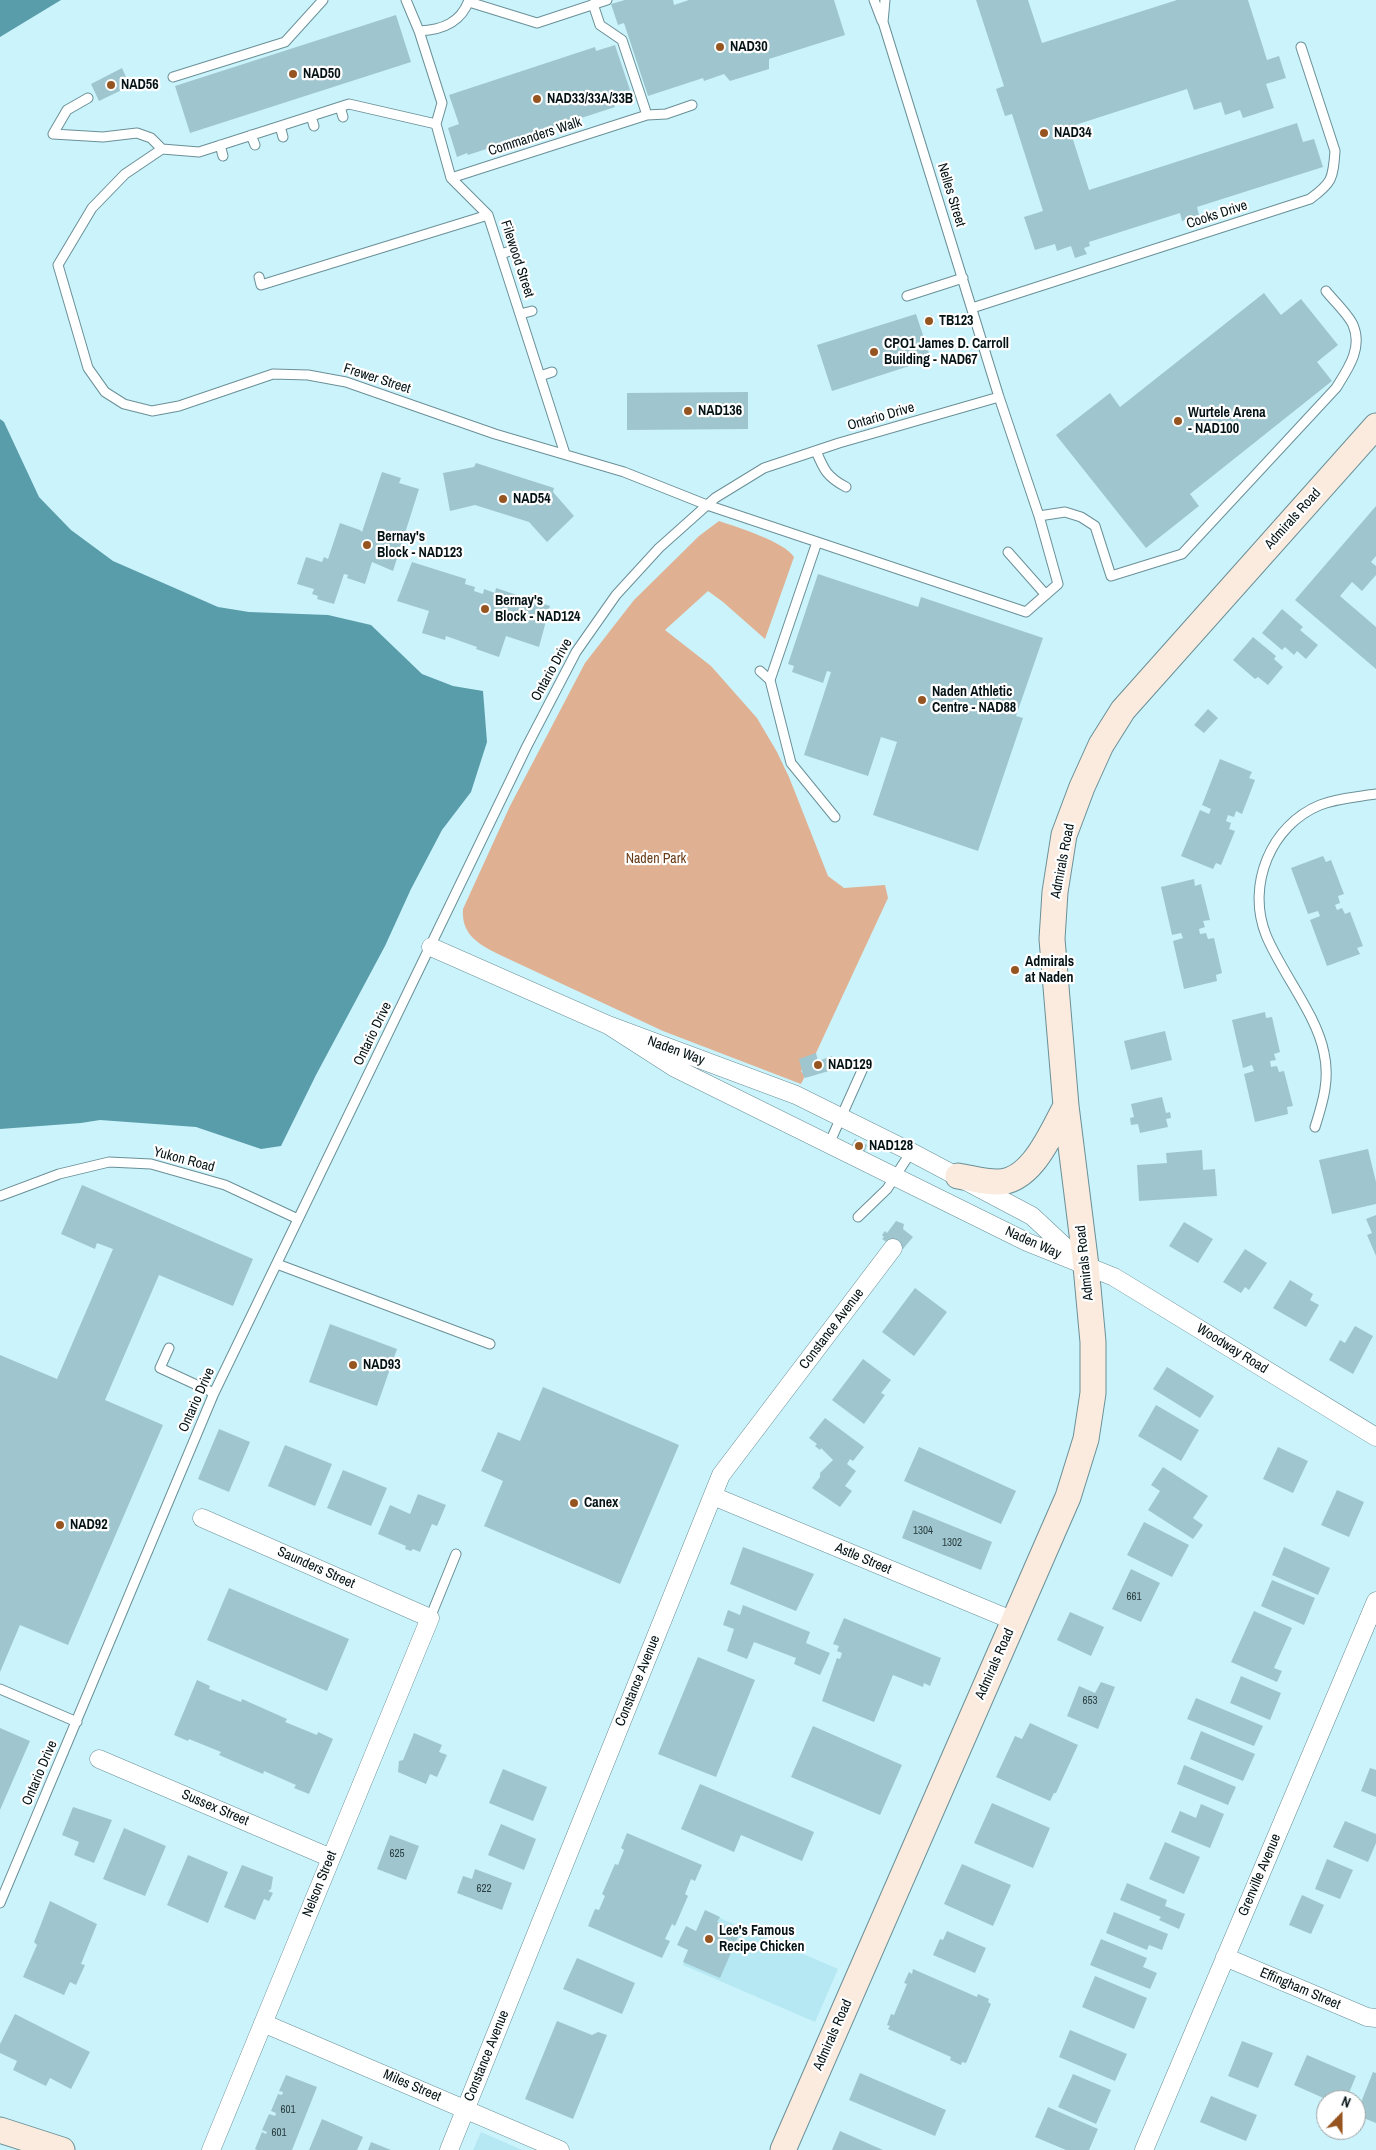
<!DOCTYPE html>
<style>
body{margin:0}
#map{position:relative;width:1376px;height:2150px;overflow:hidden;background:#cbf3fc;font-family:"Archivo Narrow",sans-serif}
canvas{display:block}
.north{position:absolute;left:1316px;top:2090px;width:50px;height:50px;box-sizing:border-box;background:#fff;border:1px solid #9ba1a2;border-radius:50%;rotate:22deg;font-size:14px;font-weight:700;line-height:20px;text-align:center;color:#051316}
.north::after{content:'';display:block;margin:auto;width:18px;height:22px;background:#965520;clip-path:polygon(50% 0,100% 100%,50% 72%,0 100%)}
</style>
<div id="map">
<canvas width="1376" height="2150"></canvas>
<div class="north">N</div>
</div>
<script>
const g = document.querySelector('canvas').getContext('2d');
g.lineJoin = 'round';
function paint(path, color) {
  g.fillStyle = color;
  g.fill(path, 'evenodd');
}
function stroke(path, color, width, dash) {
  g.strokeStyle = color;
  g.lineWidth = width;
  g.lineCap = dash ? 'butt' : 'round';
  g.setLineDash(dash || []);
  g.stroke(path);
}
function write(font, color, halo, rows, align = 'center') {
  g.font = font + ' "Archivo Narrow",sans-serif';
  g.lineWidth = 4.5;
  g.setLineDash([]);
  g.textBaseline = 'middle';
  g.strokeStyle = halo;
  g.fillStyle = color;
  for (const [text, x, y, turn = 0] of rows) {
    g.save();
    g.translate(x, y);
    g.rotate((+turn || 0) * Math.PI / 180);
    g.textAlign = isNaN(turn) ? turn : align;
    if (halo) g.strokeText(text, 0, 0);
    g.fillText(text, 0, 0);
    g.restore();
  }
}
const built = new Path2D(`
 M706,1912L838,1969L815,2022L683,1965Z
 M481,2132L522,2150H473Z`);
const green = new Path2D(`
 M719,521C737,527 785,542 794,557L765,639L723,602L708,591L665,630L711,666L757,718L777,752L789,777L828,876L844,888L885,885L888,898L816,1053L801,1071L805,1076L801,1084L663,1031L498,954C478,944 461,934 463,909L510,806L585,663L634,600L699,536Z`);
const water = new Path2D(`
 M0,0H61L0,37Z
 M0,419L4,422L39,497L71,530L113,561L218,607L249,612L328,615L371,625L422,674L453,686L483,691L487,742L471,792L442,830L411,889L385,946L316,1075L281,1146L261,1149L196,1127L100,1120L81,1123L0,1129Z`);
const building = new Path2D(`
 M625,0H673L674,5L689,0H834L845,35L769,59V69L730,81L724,74L704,81L703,78L648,96L624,23L618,25L611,4Z
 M976,0H1028L1042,43L1177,0H1248L1267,60L1279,56L1286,78L1266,84L1274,108L1243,118L1240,110L1225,115L1221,102L1194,110L1187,89L1069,127L1089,190L1297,123L1303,142L1314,139L1323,167L1197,207L1199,215L1182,221L1180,213L1089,242L1090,246L1084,248L1087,254L1075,258L1071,246L1057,251L1055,244L1035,250L1024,217L1043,211L1012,114L1005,116L996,89L1004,86Z
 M396,15L411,62L190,133L175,86Z
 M615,45L632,96L613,102L615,107L468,155L467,153L457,157L448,128L459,124L449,95L595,47L596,51Z
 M122,68L130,86L99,101L91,84Z
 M1264,293L1281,315L1301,299L1338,345L1317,362L1332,381L1190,494L1199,506L1146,548L1056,435L1110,393L1120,407Z
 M916,314L931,359L832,391L817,345Z
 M932,315L935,324L926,327L923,318Z
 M748,392V429L627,430V393Z
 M476,463L554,488L553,492L574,516L547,542L529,522L475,505L450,511L443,473L474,467Z
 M382,472L401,478L399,483L419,489L393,571L372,562L365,584L347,578L348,575L344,574L334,604L317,599L318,596L312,594L314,589L297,584L306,557L322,562L324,557L328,559L340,523L360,530L362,532Z
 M1376,506V556L1371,562L1376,566V575L1362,591L1352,582L1340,596L1376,627V669L1295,600Z
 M412,562L466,579L465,584L475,587L474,591L483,594L484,589L495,593L496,588L550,606L539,647L506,636L499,657L476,649L477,647L446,636L445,640L422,633L429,611L397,601Z
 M818,574L918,607L921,597L1043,638L1016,716L1023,718L978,851L873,815L897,742L881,737L868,776L804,755L831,672L827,671L823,683L792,672L794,666L788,664Z
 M1282,609L1303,627L1300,630L1318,645L1306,659L1297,651L1294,655L1285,647L1282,650L1262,633Z
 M1253,637L1276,656L1274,659L1283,667L1268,685L1258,677L1255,679L1233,660Z
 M1208,709L1218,718L1204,733L1194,725Z
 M1220,759L1252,772L1249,778L1255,780L1242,814L1236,811L1234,817L1228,815L1226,821L1231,823L1229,829L1235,831L1221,865L1216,863L1213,869L1181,856L1200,810L1209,814L1211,809L1202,805Z
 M1323,856L1326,862L1331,860L1344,894L1338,896L1340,903L1335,905L1337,910L1342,908L1345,914L1350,912L1363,946L1357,948L1360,954L1327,966L1310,920L1320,916L1318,911L1308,914L1291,868Z
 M1194,879L1195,886L1201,884L1210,920L1203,921L1205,927L1199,929L1200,934L1206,933L1208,939L1214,938L1222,973L1216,975L1217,981L1184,989L1173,941L1183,938L1181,933L1172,935L1161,887Z
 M1265,1012L1266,1018L1272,1017L1280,1052L1274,1054L1276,1060L1270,1061L1271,1067L1277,1066L1279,1072L1284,1071L1293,1106L1287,1107L1288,1114L1255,1122L1244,1074L1254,1071L1252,1065L1243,1068L1232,1020Z
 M1165,1031L1172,1060L1131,1070L1124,1041Z
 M816,1053L818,1061L832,1056L836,1069L805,1078L803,1075L799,1059Z
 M1162,1097L1166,1113L1170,1112L1171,1118L1166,1119L1168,1127L1140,1133L1138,1124L1131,1125L1130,1118L1134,1117L1131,1104Z
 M855,1139L867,1145L864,1153L851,1146Z
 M1368,1149L1376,1182V1204L1332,1214L1319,1160Z
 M1202,1150L1203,1170L1215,1169L1217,1196L1139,1201L1137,1165L1167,1163L1166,1153Z
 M82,1185L253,1259L233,1306L159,1275L105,1400L163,1425L68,1645L20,1625L0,1672V1355L57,1379L113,1249L97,1243L95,1249L61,1234Z
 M1376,1215V1256L1367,1235L1372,1233L1366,1219Z
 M896,1221L904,1224L903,1229L913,1237L903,1249L893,1242L891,1245L882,1239L884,1237L882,1235L885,1231L887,1233Z
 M1184,1222L1213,1239L1198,1263L1169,1246Z
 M1245,1249L1267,1263L1249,1290L1245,1287L1241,1293L1223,1282Z
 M1290,1280L1313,1294L1310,1300L1319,1305L1306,1327L1273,1308Z
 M915,1288L947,1312L914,1356L882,1332Z
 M330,1324L397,1349L377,1406L309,1382Z
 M1355,1326L1373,1336L1353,1374L1329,1360L1340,1340L1345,1343Z
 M863,1359L891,1380L881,1393L885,1395L864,1424L832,1400Z
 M1167,1367L1214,1396L1200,1418L1153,1389Z
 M543,1387L679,1445L620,1584L484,1526L503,1481L481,1471L498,1432L520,1441Z
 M1156,1405L1199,1430L1181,1461L1138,1436Z
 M825,1418L864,1447L853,1461L850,1459L847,1464L856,1471L845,1486L852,1491L840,1507L812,1488L820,1477V1473L833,1460L821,1448L820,1450L815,1446L817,1444L809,1438Z
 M219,1429L250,1442L229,1492L198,1479Z
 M285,1445L332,1464L315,1506L268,1486Z
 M919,1447L1016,1491L1001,1524L904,1481Z
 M1278,1447L1308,1461L1293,1493L1263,1479Z
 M1163,1467L1208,1496L1193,1518L1203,1525L1193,1539L1148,1510L1160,1491L1151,1485Z
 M343,1470L387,1488L371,1526L327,1508Z
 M1337,1490L1364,1502L1349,1537L1321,1525Z
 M418,1494L446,1505L437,1526L432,1524L420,1552L413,1549L411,1551L405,1549L406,1546L378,1534L390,1505L410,1514Z
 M913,1510L992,1542L981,1570L902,1538Z
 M1144,1522L1189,1545L1172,1577L1127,1555Z
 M743,1547L814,1574L796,1611L730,1584Z
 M1284,1547L1330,1568L1318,1595L1272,1575Z
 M1131,1569L1160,1583L1141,1622L1112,1609Z
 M1272,1580L1315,1598L1304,1625L1261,1606Z
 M229,1588L349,1639L327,1691L207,1640Z
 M743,1605L810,1632L806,1643L830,1653L820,1675L794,1664L796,1658L754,1642L747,1659L727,1651L734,1629L723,1625L728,1610L740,1615Z
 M1254,1611L1292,1628L1274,1668L1282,1671L1277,1682L1231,1662Z
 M1070,1612L1104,1627L1091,1656L1057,1640Z
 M844,1618L941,1658L930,1686L924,1683L923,1687L893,1675L874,1722L822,1701L837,1658L840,1659L842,1653L837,1651L839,1646L833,1644Z
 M698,1657L755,1680L716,1777L658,1754Z
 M1241,1676L1281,1693L1270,1720L1230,1703Z
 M197,1680L210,1686L209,1689L241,1702L242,1699L287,1719L285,1722L317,1735L318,1732L333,1739L309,1794L294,1788L296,1785L264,1771L263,1774L219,1755L221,1752L189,1739L188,1741L174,1735Z
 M1101,1682L1115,1687L1098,1729L1067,1716L1079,1686L1095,1693Z
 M1196,1698L1263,1726L1254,1746L1187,1719Z
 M1030,1723L1078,1745L1056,1793H1054L1050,1801L996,1777L1015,1736L1022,1739Z
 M813,1726L902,1765L880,1815L791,1777Z
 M0,1728L30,1741L0,1810Z
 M1201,1731L1255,1754L1243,1781L1190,1759Z
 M414,1733L442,1745L439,1752L447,1755L437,1777L430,1774L426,1784L398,1772L399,1761L403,1760Z
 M1184,1765L1236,1787L1228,1805L1177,1784Z
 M1370,1768L1376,1770V1797L1361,1791Z
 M503,1769L547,1787L533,1821L489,1803Z
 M700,1784L814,1832L802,1861L741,1835L734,1852L681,1829Z
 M992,1803L1050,1828L1033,1868L974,1843Z
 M1201,1804L1224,1814L1210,1848L1171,1832L1180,1811L1196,1818Z
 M73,1807L112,1820L94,1863L74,1855L79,1842L62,1835Z
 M1345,1821L1376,1834V1843L1368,1862L1333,1847Z
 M501,1824L536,1839L524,1870L488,1855Z
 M124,1828L166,1846L145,1896L103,1879Z
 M627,1833L702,1865L695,1881L691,1879L685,1894L688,1896L675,1926L672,1924L665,1939L670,1941L662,1958L588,1926L595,1909L599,1910L605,1896L602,1894L615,1864L618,1865L624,1850L621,1848Z
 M390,1835L419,1846L406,1880L377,1869Z
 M1165,1842L1200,1857L1184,1894L1149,1879Z
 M188,1855L228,1872L208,1923L167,1905Z
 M1327,1859L1353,1870L1340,1899L1315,1889Z
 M962,1864L1011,1885L993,1926L944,1904Z
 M242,1865L273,1877L271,1889L268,1891L273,1893L269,1901L264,1899L255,1920L224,1907Z
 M475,1869L512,1883L502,1910L457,1893L463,1876L472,1879Z
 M1127,1883L1167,1900L1165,1906L1185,1914L1179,1929L1159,1920L1161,1917L1120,1900Z
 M1302,1895L1324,1905L1311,1934L1289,1925Z
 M50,1901L97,1924L81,1964L85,1965L76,1985L70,1982L64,1995L23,1977L37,1945L34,1942Z
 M705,1910L720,1917L717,1922L740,1932L720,1978L683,1962L688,1950L677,1945L686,1926L696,1931Z
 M1114,1912L1168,1934L1162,1950L1149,1945L1147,1950L1106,1933Z
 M947,1931L986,1948L975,1973L933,1955L940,1939L943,1940Z
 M1101,1939L1147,1958L1143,1967L1157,1973L1150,1989L1090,1965Z
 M577,1958L635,1983L622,2014L563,1989Z
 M913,1969L977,1997L978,1994L989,1999L988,2002L991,2004L966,2063L962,2062L961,2065L950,2060L951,2057L888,2029L890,2026L887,2025L891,2014L894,2015L907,1984L904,1983L909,1972L912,1974Z
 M1095,1976L1147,1998L1134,2029L1082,2007Z
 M15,2014L90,2052L71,2089L50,2078L46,2086L13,2070L17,2061L0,2053V2044Z
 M557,2021L592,2035L598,2032L607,2035L573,2119L525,2099Z
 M1070,2030L1127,2054L1115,2081L1059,2057Z
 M1242,2041L1273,2053L1258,2088L1228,2076Z
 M1307,2055L1356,2076L1346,2100H1328L1294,2085Z
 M1373,2072L1376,2073V2123L1356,2115Z
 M860,2073L946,2110L935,2136L849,2100Z
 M1073,2074L1111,2090L1096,2124L1058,2107Z
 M286,2075L317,2087L292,2150H257L255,2149L262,2132L266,2134L267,2132L262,2130L269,2114L275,2116L276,2113L271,2111L278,2094L282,2095L283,2092L279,2091Z
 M1211,2096L1257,2115L1246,2141L1200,2122Z
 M1048,2107L1098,2129L1089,2150H1066L1035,2137Z
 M322,2119L363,2137L357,2150H309Z
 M840,2131L883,2150H832Z
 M371,2142L391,2150H368Z`);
const lane = new Path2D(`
 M406,0L419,31L442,103L436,124L451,178L488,215L565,454
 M874,0L882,21
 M469,2L537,23L607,0
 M593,4L600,25L622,40L647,115
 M419,31C442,30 461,23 469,0
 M173,77L285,42L323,0
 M88,98L67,110L53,134L103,137L137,133L151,138L162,149
 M340,107L343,117
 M311,116L314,126
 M436,124L349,104L199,152L162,149L125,174L92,208L58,265L88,368L105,392L124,404L152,411L179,406L273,374L308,375L346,382L495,434L624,472L707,505L1026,612L1058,584L1039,516L999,397L883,22L885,0
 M280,126L283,137
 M251,135L255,145
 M220,145L223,156
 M451,178L647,115L666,114L692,105
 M501,254L513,250
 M259,277L261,285L488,215
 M907,296L963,278
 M972,308L1310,199C1332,183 1333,179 1335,151L1301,47
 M520,314L532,311
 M540,376L552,372
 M816,451C824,470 827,477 846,487
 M1039,516L1065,512L1081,517L1095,526L1111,576L1182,554L1336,388C1348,369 1363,348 1353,325C1349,315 1333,300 1326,291
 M817,542L770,680L791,763L835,817
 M1008,552L1046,595
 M760,671L770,680
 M1315,1127C1323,1102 1330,1079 1324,1053C1317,1015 1281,972 1266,935C1246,885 1271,825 1320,805C1338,798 1357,797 1376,794
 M829,1144L864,1066
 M0,1196L59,1174L109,1162L151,1164L225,1185L298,1219
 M858,1217L887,1189L911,1152
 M277,1264L490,1344
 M169,1348L160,1368L214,1393
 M430,1618L456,1554
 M0,1689L77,1722
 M0,1903L214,1393L527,746L576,652L616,595L659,548L715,498L764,468L839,443L999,397`);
const street = new Path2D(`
 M431,947L608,1025L796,1095L911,1152L1032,1216L1078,1259
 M608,1025L675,1068L1027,1242L1114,1277L1376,1437
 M713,1496L1014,1621
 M202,1518L430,1618L211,2150
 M99,1759L331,1858
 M1225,1957L1367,2017L1376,2018
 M263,2023L560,2150
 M449,2150L721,1475L893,1248
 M1144,2150L1376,1601`);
const secondary = new Path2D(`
 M958,1176C971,1178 984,1182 997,1182C1032,1183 1052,1131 1066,1106
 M0,2130L62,2150
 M783,2150L1068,1497L1086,1439L1093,1393V1342L1086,1266L1066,1106L1052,939L1055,892L1064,835L1082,787L1101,745L1123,710L1376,426`);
const markers = [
 [720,47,5,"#965520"],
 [293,74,5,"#965520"],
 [111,85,5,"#965520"],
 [537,99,5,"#965520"],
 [1044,133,5,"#965520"],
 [929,321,5,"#965520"],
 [874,352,5,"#965520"],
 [688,411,5,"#965520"],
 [1178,421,5,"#965520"],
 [503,499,5,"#965520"],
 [367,545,5,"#965520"],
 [485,609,5,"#965520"],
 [922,700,5,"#965520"],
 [1015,970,5,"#965520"],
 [818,1065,5,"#965520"],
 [859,1146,5,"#965520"],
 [353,1365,5,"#965520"],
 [574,1503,5,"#965520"],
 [60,1525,5,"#965520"],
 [709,1939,5,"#965520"]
];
const numberNames = [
 ["1304",923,1531],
 ["1302",952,1543],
 ["661",1134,1597],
 ["653",1090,1701],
 ["625",397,1854],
 ["622",484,1889],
 ["601",288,2110],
 ["601",279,2133]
];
const poiNames = [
 ["NAD30",730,47],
 ["NAD50",303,74],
 ["NAD56",121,85],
 ["NAD33/33A/33B",547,99],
 ["NAD34",1054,133],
 ["TB123",939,321],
 ["CPO1 James D. Carroll",884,344],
 ["Building - NAD67",884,360],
 ["NAD136",698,411],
 ["Wurtele Arena",1188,413],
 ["- NAD100",1188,429],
 ["NAD54",513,499],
 ["Bernay's",377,537],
 ["Block - NAD123",377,553],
 ["Bernay's",495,601],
 ["Block - NAD124",495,617],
 ["Naden Athletic",932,692],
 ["Centre - NAD88",932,708],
 ["Admirals",1025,962],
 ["at Naden",1025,978],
 ["NAD129",828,1065],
 ["NAD128",869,1146],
 ["NAD93",363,1365],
 ["Canex",584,1503],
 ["NAD92",70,1525],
 ["Lee's Famous",719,1931],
 ["Recipe Chicken",719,1947]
];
const streetNames = [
 ["Commanders Walk",535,137,-18],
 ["Nelles Street",951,195,73],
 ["Cooks Drive",1217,215,-18],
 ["Filewood Street",517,259,72],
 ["Frewer Street",377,379,18],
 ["Ontario Drive",881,417,-16],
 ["Admirals Road",1293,519,-48],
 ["Ontario Drive",552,670,-61],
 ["Admirals Road",1063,861,-79],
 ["Ontario Drive",373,1034,-64],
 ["Naden Way",676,1051,20],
 ["Yukon Road",184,1160,15],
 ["Naden Way",1033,1243,24],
 ["Admirals Road",1085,1263,-96],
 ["Constance Avenue",832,1329,-53],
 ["Woodway Road",1232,1349,32],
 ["Ontario Drive",197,1400,-66],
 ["Astle Street",863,1559,23],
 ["Saunders Street",316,1568,24],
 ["Admirals Road",995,1664,-66],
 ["Constance Avenue",638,1681,-68],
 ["Ontario Drive",40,1773,-67],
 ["Sussex Street",215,1808,23],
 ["Grenville Avenue",1260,1875,-67],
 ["Nelson Street",320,1884,-68],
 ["Effingham Street",1300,1989,23],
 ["Admirals Road",833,2035,-66],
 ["Constance Avenue",487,2056,-68],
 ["Miles Street",412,2086,23]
];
const parkNames = [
 ["Naden Park",656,859]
];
paint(built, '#b5e8f2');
paint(green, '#dfb192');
paint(water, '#599daa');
paint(building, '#9fc6ce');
stroke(lane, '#6a9097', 11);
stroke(street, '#6a9097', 19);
stroke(secondary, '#6a9097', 27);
stroke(lane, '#fff', 9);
stroke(street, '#fff', 18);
stroke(secondary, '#fbeade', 25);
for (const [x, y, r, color] of markers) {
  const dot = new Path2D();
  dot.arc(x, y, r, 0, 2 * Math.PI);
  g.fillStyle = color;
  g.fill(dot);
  stroke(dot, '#fff', 2);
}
write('11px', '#2c4044', null, numberNames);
write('bold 14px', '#051316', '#fff', poiNames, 'left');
write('14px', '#051316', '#fff', streetNames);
write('14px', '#683a15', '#fff', parkNames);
</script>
